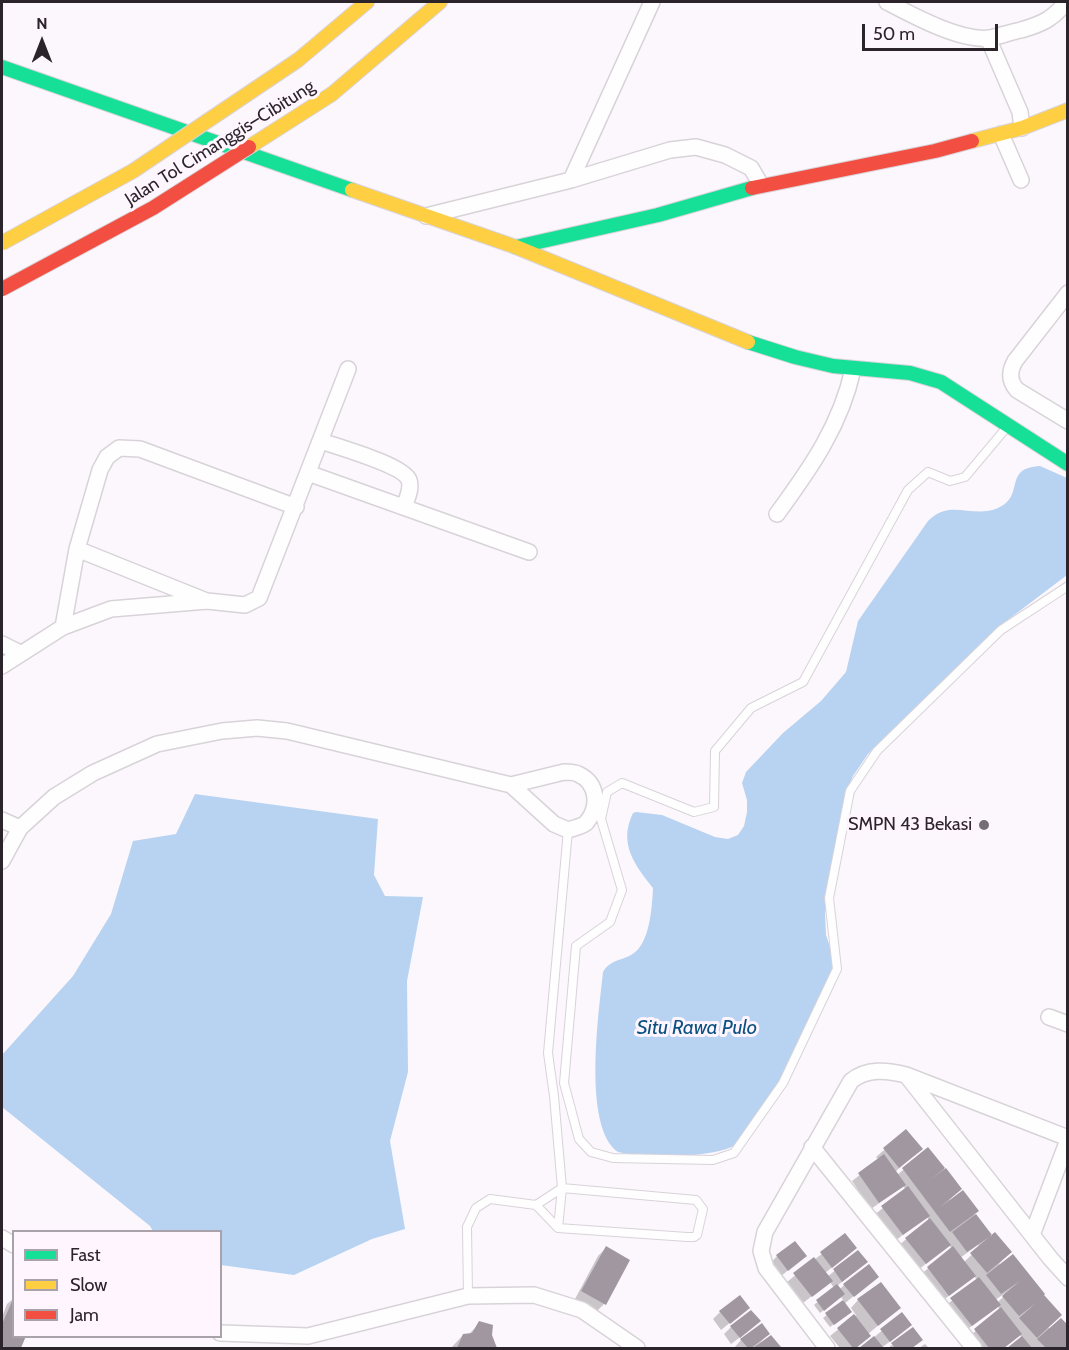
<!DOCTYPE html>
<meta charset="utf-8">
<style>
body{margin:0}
#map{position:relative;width:1069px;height:1350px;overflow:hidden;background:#fcf7fc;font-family:Cabin,sans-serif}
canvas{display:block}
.frame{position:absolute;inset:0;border:3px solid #2b252b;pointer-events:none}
.legend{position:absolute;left:12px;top:1230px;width:210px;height:108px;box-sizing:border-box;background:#fef5fe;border:2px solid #aaa2aa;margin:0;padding:8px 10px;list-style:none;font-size:18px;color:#2b252b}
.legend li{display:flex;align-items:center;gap:12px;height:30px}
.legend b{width:30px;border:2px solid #aaa2aa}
.north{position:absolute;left:12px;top:12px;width:60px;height:60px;-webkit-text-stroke:4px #fef5fe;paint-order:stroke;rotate:0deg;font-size:16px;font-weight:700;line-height:24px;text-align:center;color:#2b252b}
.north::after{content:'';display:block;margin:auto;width:21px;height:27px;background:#2b252b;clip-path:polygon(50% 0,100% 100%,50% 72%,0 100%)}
.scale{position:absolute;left:862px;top:24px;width:136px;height:27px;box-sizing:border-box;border:3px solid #2b252b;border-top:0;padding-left:8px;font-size:18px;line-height:21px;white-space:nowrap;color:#2b252b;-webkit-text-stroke:4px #fef5fe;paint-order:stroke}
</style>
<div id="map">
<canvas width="1069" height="1350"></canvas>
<div class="frame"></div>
<ul class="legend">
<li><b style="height:8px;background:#16e098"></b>Fast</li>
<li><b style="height:8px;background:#ffcf43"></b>Slow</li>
<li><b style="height:8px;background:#f24e42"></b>Jam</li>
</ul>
<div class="north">N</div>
<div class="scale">50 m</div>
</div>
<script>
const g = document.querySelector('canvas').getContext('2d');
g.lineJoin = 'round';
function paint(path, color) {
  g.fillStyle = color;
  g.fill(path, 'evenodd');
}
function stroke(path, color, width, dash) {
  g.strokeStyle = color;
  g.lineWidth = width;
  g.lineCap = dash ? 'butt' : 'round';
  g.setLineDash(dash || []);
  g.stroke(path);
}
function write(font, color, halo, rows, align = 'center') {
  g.font = font + ' Cabin,sans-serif';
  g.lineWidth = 6;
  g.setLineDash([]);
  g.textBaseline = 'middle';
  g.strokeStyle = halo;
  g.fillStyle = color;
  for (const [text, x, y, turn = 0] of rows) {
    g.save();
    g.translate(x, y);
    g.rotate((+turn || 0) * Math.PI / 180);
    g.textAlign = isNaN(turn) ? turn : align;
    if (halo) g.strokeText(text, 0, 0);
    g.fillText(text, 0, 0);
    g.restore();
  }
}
const water = new Path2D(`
 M1040,466L1067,478V575L1005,622L868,754L853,776L848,788L825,914L826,935L833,956L832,978L779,1081L738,1143C720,1159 641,1158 618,1152C582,1127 599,1011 603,972C610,960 620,961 631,955C650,945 652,907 653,888C635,865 618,844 633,813L636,812L662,815L715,837L728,839L738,835L744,826L747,812V800L742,783L746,772L783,733L821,701L846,672L858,621L928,521C950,498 972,519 998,508C1026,496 1002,468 1040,466Z
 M195,794L378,819L374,875L385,896L423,897L407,981L408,1072L390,1141L405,1229L372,1239L294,1275L221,1265L220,1232L153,1231L150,1226L2,1107V1055L73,976L111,914L133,841L176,834Z`);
const shadow = new Path2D(`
 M906,1131L913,1156L895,1172L897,1175L928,1149L960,1189L949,1200L974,1214L992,1237L1010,1252L999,1264L1000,1265L1013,1256L1048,1327L1068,1345L1064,1348H1009L1022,1338L1020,1335L1004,1348H976L967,1338L1001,1310L997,1306L963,1333L944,1307L977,1280L974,1276L941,1302L920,1275L952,1249L949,1245L917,1271L898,1246L929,1220L926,1216L894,1242L874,1215L906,1190L903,1186L871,1209L852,1181L879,1160L876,1157ZM978,1245L980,1247L964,1262L960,1258ZM1004,1294L1005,1295L997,1303L995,1300Z
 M845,1235L848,1255L825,1273L827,1277L858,1252L866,1262L837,1286L840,1289L844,1285L877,1277L844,1304L847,1315L830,1327L823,1318L844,1301L841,1297L820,1313L814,1305L834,1288L830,1282L803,1303L787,1282Z
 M606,1248L604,1304L597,1311L575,1299L598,1256Z
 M777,1256H805L780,1277L770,1264Z
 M14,1298V1336H24L19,1348H2V1317L7,1304Z
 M858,1300L899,1308L868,1334L869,1336L856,1348H840L830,1336L856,1315L851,1308Z
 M748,1308L721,1330L713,1319L720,1312Z
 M902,1314L903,1332L881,1348H861Z
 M480,1323L491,1335L496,1348H451L463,1335H468Z
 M731,1327L751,1329L731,1344L724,1334Z
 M768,1334L758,1345L779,1347L777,1348H734L741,1340Z
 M921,1340L912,1348H888L892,1345Z
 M925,1344L929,1348H919Z`);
const building = new Path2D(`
 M906,1129L923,1149L899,1168L883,1148Z
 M928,1147L945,1168L931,1179L946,1168L962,1189L939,1208L963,1190L979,1211L950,1232L902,1168Z
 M884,1154L906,1185L879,1203L858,1173Z
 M908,1186L930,1216L903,1235L881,1206Z
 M976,1214L992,1235L967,1252L952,1232Z
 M930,1218L951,1245L926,1264L905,1238Z
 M995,1232L1012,1252L987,1273L970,1253Z
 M845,1233L857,1248L832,1268L820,1252Z
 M795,1241L807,1256L788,1271L776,1255Z
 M606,1246L630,1260L606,1305L581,1291Z
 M953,1246L976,1276L949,1296L927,1267Z
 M858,1250L868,1262L842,1282L833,1269Z
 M1013,1254L1045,1294L1044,1295L1062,1315L1037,1338L1019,1318L1036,1303L1019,1316L1002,1296L1020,1281L1001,1294L986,1275Z
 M814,1257L833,1281L812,1297L793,1273Z
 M869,1264L879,1277L854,1297L843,1284Z
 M979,1277L1001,1305L972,1326L950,1298Z
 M881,1282L901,1308L878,1326L857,1299Z
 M837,1284L845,1294L824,1311L816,1300Z
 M740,1295L750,1308L730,1324L719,1311Z
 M14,1297V1336H26L21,1348H7L2,1346V1324Z
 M843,1300L852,1312L834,1325L825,1313Z
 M1001,1307L1022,1334L1004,1348H989L974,1329Z
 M751,1310L761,1321L740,1338L730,1326Z
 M902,1312L912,1325L890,1342L880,1329Z
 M854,1314L871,1336L856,1348H853L837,1328Z
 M1061,1318L1068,1325V1346L1065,1348H1046L1037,1339Z
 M479,1321L493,1325L492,1335L497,1348H457L463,1334L472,1333Z
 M762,1323L770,1334L751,1348H748L740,1339Z
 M913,1327L923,1340L912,1348H895L891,1343Z
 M771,1335L781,1347L753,1348Z
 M874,1336L883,1347L859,1348Z
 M1022,1336L1032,1348H1007Z`);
const lane = new Path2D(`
 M1007,427L965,477L950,481L928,472L908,490L803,682L751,708L715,751L714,807L694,812L622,783L607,792L601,819L622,890L610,922L576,946L564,1083L579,1139L591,1152L613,1158L713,1160L734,1153L783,1083L837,969L829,898L850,791L877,751L1001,630L1068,586
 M558,1228L562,1188L554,1096L548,1053L568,830
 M468,1296L467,1227L476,1208L490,1199L536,1205L558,1228L687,1237H694L697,1235L703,1209L696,1200L562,1188L536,1205`);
const street = new Path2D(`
 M887,2C912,15 961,42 990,38C1000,36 1011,32 1021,30C1042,24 1053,19 1066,2
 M988,38L1020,112L1022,128
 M1001,134L1021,180
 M571,180L652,2
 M426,216L571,180L670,150L696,147L725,155L751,168L761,185
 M1068,293L1015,361C1009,372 1009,381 1017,390L1068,421
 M321,441C338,447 403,465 409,480C412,488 407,499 404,507
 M308,473L529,552
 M777,514C810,469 841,425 853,369
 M77,549L204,600
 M63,627L77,549L100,470L107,457L119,448L140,449L296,507
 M2,644L20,653
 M2,666L63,627L111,609L207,601L245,605L259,598L348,369
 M564,772C568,772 574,772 578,774C598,783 600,807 586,823C581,827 574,828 568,830L554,824L511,785Z
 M2,820L20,828
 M2,861L20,828L54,797L93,773L157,744L222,731L257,728L287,731L511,785
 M1049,1017L1068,1024
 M907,1076L1050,1258L1068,1278
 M812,1147L974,1348
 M1032,1235L1068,1140
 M2,1238L14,1245
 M220,1333L308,1336L468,1296L534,1295L582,1310L637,1348
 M827,1348L766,1268L761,1251L765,1232L851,1081C867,1068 887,1070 906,1075L1068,1138`);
const fast = new Path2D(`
 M2,67L352,190
 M516,247L658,215L752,188
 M748,342L795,357L833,366L910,373L941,382L1068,464`);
const slow = new Path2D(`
 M298,60L367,2
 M332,94L440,2
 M972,141L1022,128L1068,110
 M352,190L516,247L748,342`);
const jam = new Path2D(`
 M752,188L935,151L972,141`);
const slowBridge = new Path2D(`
 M249,147L332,94
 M2,243L133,171L298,60`);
const jamBridge = new Path2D(`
 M2,289L153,208L249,147`);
const markers = [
 [984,825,6,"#746e74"]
];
const streetNames = [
 ["Jalan Tol Cimanggis–Cibitung",220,143,-32]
];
const poiNames = [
 ["SMPN 43 Bekasi",972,825]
];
const waterNames = [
 ["Situ Rawa Pulo",697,1028]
];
paint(water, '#b7d3f1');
paint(shadow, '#0003');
paint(building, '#a097a0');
stroke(lane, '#d8d3d8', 10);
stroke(street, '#d8d3d8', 18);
stroke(fast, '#d8d3d8', 16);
stroke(slow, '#d8d3d8', 16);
stroke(jam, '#d8d3d8', 16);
stroke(lane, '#fffeff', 8);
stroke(street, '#fffeff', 15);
stroke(fast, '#16e098', 14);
stroke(slow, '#ffcf43', 14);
stroke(jam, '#f24e42', 14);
stroke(slowBridge, '#d8d3d8', 16, []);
stroke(jamBridge, '#d8d3d8', 16, []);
stroke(slowBridge, '#ffcf43', 14);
stroke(jamBridge, '#f24e42', 14);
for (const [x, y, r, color] of markers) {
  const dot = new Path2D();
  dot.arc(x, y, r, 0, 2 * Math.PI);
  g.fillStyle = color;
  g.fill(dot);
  stroke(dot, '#fef5fe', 2);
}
write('18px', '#2b252b', '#fef5fe', streetNames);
write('18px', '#2b252b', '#fef5fe', poiNames, 'right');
write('italic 20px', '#0a5081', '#fef5fe', waterNames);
</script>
